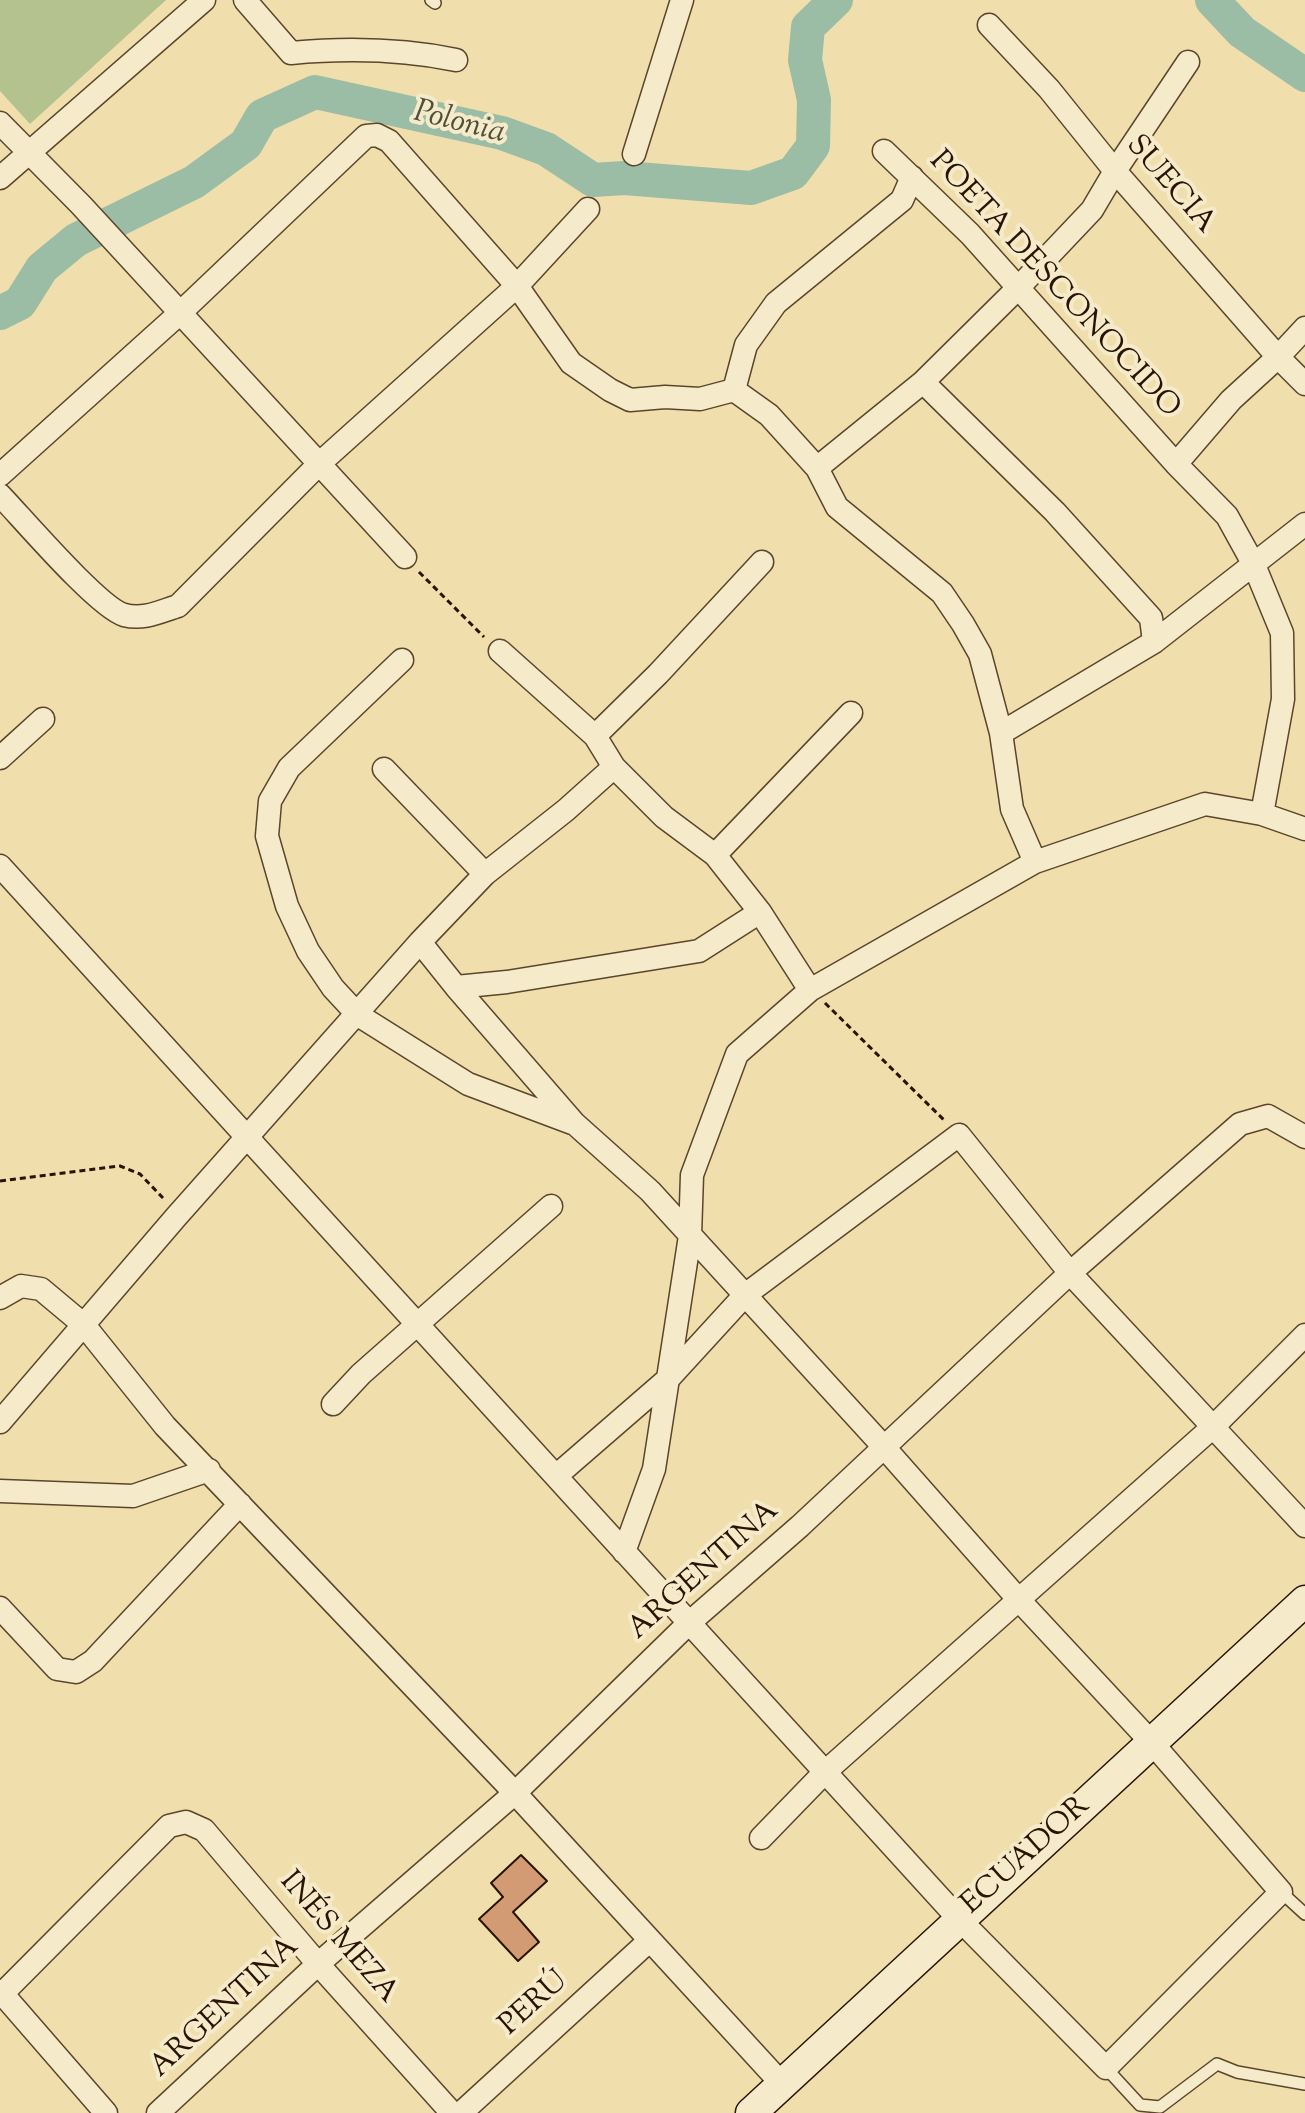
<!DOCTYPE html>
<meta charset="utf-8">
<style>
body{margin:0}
canvas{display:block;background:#f0deac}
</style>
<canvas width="1305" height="2113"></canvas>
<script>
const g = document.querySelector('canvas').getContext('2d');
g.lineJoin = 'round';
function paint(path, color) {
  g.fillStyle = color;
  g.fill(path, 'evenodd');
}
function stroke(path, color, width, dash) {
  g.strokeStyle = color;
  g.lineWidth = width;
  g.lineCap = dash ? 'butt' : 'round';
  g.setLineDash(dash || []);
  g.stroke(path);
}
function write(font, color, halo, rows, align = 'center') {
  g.font = font + ' "Sorts Mill Goudy",serif';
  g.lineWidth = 8;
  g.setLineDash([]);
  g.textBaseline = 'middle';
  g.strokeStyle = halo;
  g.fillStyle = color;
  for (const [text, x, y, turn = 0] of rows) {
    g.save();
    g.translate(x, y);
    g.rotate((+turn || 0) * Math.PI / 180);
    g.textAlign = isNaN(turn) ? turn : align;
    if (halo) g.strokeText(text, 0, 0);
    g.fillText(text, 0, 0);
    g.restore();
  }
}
const green = new Path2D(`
 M0,0H166L30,124L0,91Z`);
const river = new Path2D(`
 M1212,0L1242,32L1305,75
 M0,313L20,303L42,268L76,240L194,182L246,144L262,116L315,92L502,133L546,149L593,180L624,178L751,188L793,173L813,146L814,100L805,60L808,27L836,0`);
const building = new Path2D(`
 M521,1855L547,1881L513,1912L539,1942L518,1961L479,1919L503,1897L491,1883Z`);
const path = new Path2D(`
 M419,572L484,637
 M825,1003L945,1121
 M0,1181L120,1166L140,1174L163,1198`);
const lane = new Path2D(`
 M431,0L435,3
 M1281,1892L1305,1914
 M1106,2068L1140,2105L1160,2107L1217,2064L1237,2072L1305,2084`);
const street = new Path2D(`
 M245,0L291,53C346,48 402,49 456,60
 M989,25L1049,89L1115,171L1278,357L1305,384
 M0,123L81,205L405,557
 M884,151L970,234L1176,464L1227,516L1254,565L1282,633L1283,699L1262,814
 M634,154L682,0
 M0,178L204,0
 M923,382L1055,512L1151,618L1154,642
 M734,390L746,345L776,303L902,200L912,177
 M1176,464L1231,400L1278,357L1305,328
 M817,468L923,382L1019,287L1092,210L1115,171L1188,62
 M0,475L180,313L366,136L377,135L389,141L517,286L571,363L610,390L630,400L665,397L700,399L734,390L769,415L817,468L837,507L942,593L963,624L980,654L1001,733L1012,809L1035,862
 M0,495C23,519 98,607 124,615C144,620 159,612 178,606L320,463L517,286L588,209
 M500,651L595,736L614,767L664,817L715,855L760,912L810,990
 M402,660L289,768L270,801L267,836L287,906L308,951L333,988L358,1015L468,1084L572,1123
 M1001,733L1154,642L1305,524
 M595,736L658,674L762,562
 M0,758L43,719
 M384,769L485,874
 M715,855L851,713
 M0,866L959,1919L1106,2068L1281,1892L1153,1744L1019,1600L883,1446L650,1191L574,1123L456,987
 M420,942L456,987L507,982L699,951L760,912
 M0,1298L21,1286L41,1289L84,1325L165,1426L515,1793L782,2084
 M333,1404L361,1374L551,1206
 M0,1422L176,1217L420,942L485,874L566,810L614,767
 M556,1476L669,1378L745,1295L959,1135L1070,1273L1305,1526
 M0,1491L133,1496L209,1470
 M624,1552L654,1469L690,1236L692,1175L737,1054L810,990L1035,862L1205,804L1262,814L1305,829
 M0,1608L57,1669L76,1672L93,1661L240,1504
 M761,1838L825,1772L1214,1426L1305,1335
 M0,1991L106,2113
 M0,1996L169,1826L186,1822L204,1830L318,1964L452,2113
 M158,2113L318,1964L515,1793L689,1623L800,1526L1070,1273L1240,1124L1268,1116L1305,1137
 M461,2113L649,1941`);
const secondary = new Path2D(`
 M751,2113L1305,1601`);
const streetNames = [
 ["SUECIA",1169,186,49],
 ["POETA DESCONOCIDO",1053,286,47],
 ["ARGENTINA",705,1572,-42],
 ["ECUADOR",1027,1857,-42],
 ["INÉS MEZA",337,1939,49],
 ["PERÚ",535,2005,-42],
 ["ARGENTINA",226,2009,-43]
];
const waterNames = [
 ["Polonia",459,125,14]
];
paint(green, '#b3c28e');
stroke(river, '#9bbda5', 34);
paint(building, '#d39b74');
stroke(building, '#291401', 2);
stroke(lane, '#5b462c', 14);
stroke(street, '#5b462c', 25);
stroke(secondary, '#291401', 33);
stroke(path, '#291401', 3, [6, 4]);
stroke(lane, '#f5eac9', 11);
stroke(street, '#f5eac9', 22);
stroke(secondary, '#f5eac9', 30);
write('30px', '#291401', '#f5eac9', streetNames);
write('italic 32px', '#514f3a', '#f5eac9', waterNames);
</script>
